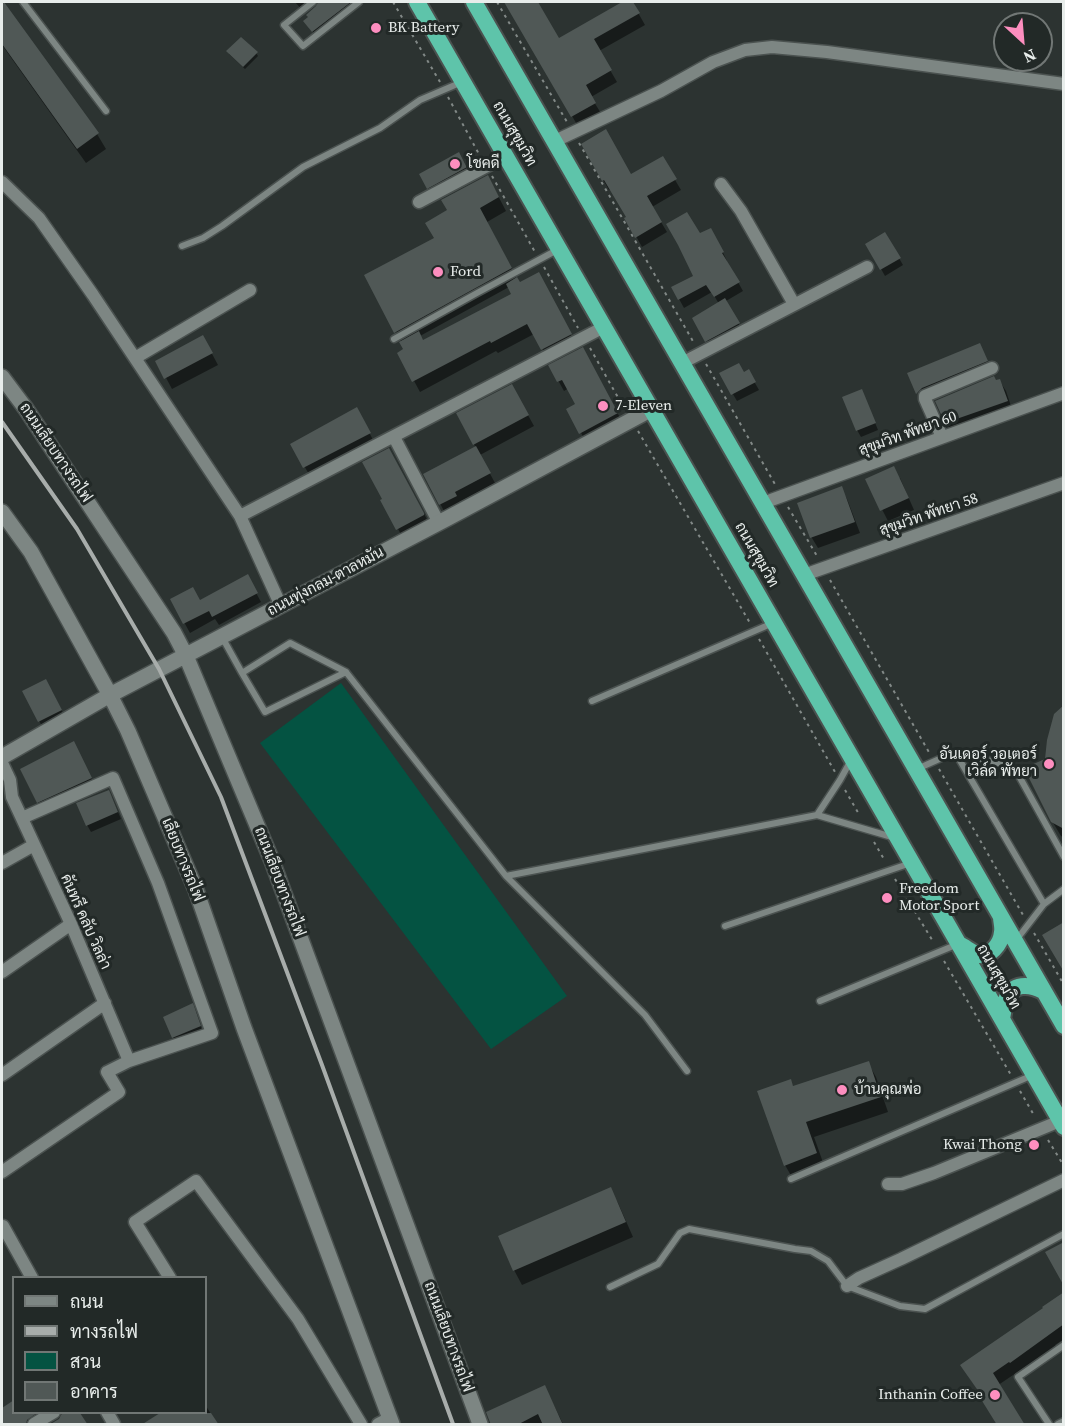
<!DOCTYPE html>
<meta charset="utf-8">
<style>
body{margin:0}
#map{position:relative;width:1065px;height:1426px;overflow:hidden;background:#2c3331;font-family:"Source Serif 4",Sarabun,serif}
canvas{display:block}
.frame{position:absolute;inset:0;border:3px solid #e8edeb;pointer-events:none}
.legend{position:absolute;left:12px;top:1276px;width:195px;height:138px;box-sizing:border-box;background:#222927;border:2px solid #717775;margin:0;padding:8px 10px;list-style:none;font-size:18px;color:#e8edeb}
.legend li{display:flex;align-items:center;gap:12px;height:30px}
.legend b{width:30px;border:2px solid #717775}
.north{position:absolute;left:993px;top:12px;width:60px;height:60px;box-sizing:border-box;background:#222927;border:2px solid #717775;border-radius:50%;rotate:154deg;font-size:16px;font-weight:700;line-height:24px;text-align:center;color:#e8edeb}
.north::after{content:'';display:block;margin:auto;width:21px;height:27px;background:#fd8ebf;clip-path:polygon(50% 0,100% 100%,50% 72%,0 100%)}
</style>
<div id="map">
<canvas width="1065" height="1426"></canvas>
<div class="frame"></div>
<ul class="legend">
<li><b style="height:8px;background:#7d8683"></b>ถนน</li>
<li><b style="height:8px;background:#a8adab"></b>ทางรถไฟ</li>
<li><b style="height:16px;background:#045342"></b>สวน</li>
<li><b style="height:16px;background:#505856"></b>อาคาร</li>
</ul>
<div class="north">N</div>
</div>
<script>
const g = document.querySelector('canvas').getContext('2d');
g.lineJoin = 'round';
function paint(path, color) {
  g.fillStyle = color;
  g.fill(path, 'evenodd');
}
function stroke(path, color, width, dash) {
  g.strokeStyle = color;
  g.lineWidth = width;
  g.lineCap = dash ? 'butt' : 'round';
  g.setLineDash(dash || []);
  g.stroke(path);
}
function write(font, color, halo, rows, align = 'center') {
  g.font = font + ' "Source Serif 4",Sarabun,serif';
  g.lineWidth = 6;
  g.setLineDash([]);
  g.textBaseline = 'middle';
  g.strokeStyle = halo;
  g.fillStyle = color;
  for (const [text, x, y, turn = 0] of rows) {
    g.save();
    g.translate(x, y);
    g.rotate((+turn || 0) * Math.PI / 180);
    g.textAlign = isNaN(turn) ? turn : align;
    if (halo) g.strokeText(text, 0, 0);
    g.fillText(text, 0, 0);
    g.restore();
  }
}
const green = new Path2D(`
 M341,683L567,996L491,1049L260,743Z`);
const shadow = new Path2D(`
 M2,2L97,134L106,149L86,163L2,45Z
 M295,2H362L317,37L309,28L320,4L316,3L304,12Z
 M506,2H537L559,40L625,2H632L645,25L599,51L617,82L591,97L602,115L579,128Z
 M256,53L258,56L245,69L229,54Z
 M583,145L631,176L662,158L681,190L652,207L667,232L642,247L626,218L628,217L611,189L609,190Z
 M458,154L466,168L479,162L482,167L432,195L421,174Z
 M495,190L506,211L487,222L520,284L544,285L577,346L549,360L534,334L498,353L496,351L420,392L399,353L405,350L396,332L436,239ZM509,287L513,295L423,342L420,336Z
 M885,234L903,265L885,276L867,244Z
 M700,235L716,238L727,261H726L743,291L726,301L745,335L713,351L694,318L719,304L712,292L684,308L673,288L695,276Z
 M203,337L218,365L172,389L157,361Z
 M582,349L623,423L586,442L568,409L577,404L569,388L564,391L550,366Z
 M985,355L992,372L928,399L923,404L909,374Z
 M748,371L759,390L737,401L721,374H744Z
 M999,380L1006,391L1013,412L952,433L946,422L995,382Z
 M518,397L534,426L480,455L495,483L459,502L460,505L445,513L425,475L476,448L458,414Z
 M865,398L878,430L861,437L857,430Z
 M363,420L375,444L311,478L292,444Z
 M900,478L914,510L888,521L867,480Z
 M841,488L847,499L860,533L818,548L812,538L799,504Z
 M414,495L430,525L404,540L398,529Z
 M247,576L261,602L219,625L215,619L190,633L172,600L199,601Z
 M52,691L67,721L45,732L24,692Z
 M1064,707V838L1061,836L1052,821L1046,760Z
 M79,754L97,789L44,813L38,802Z
 M112,798L121,819L91,832L87,825Z
 M196,1012L203,1033L177,1044L173,1037Z
 M868,1063L876,1077L888,1112L814,1137L825,1168L793,1179L785,1165L790,1081L794,1088Z
 M610,1189L618,1203L633,1237L522,1285L514,1270Z
 M1064,1294V1339L1055,1345L1056,1346L982,1396L968,1376Z
 M550,1397L563,1424H493Z
 M14,1402V1412H78L86,1424L59,1420L62,1415H57L41,1424H2V1410Z
 M206,1406L217,1424L147,1422L162,1412H206Z`);
const building = new Path2D(`
 M2,2H4L99,133L77,149L2,44Z
 M318,2H351L312,32L303,21L308,17L306,15L316,6Z
 M504,2H538L559,38L622,2H633L640,13L594,39L612,70L586,85L596,103L571,117Z
 M241,37L258,52L243,67L226,51Z
 M606,129L631,174L663,156L677,179L647,196L662,222L635,238L624,218L626,217L604,180L602,181L581,144Z
 M459,152L466,166L480,160L427,189L419,174Z
 M488,175L499,197L480,208L512,268L394,333L364,275L434,238L425,223L447,210L441,200Z
 M687,212L700,233L711,228L724,252L722,253L740,282L714,297L706,285L678,300L671,287L693,276L678,245L666,224Z
 M885,232L901,258L880,270L865,244Z
 M539,272L572,334L541,350L527,324L491,343L490,341L412,382L397,353L403,349L399,342L419,331L423,340L511,294L506,284L517,277L520,282Z
 M725,298L740,323L705,342L692,318Z
 M203,335L213,353L164,379L155,361Z
 M980,343L988,361L922,388L916,394L907,373Z
 M583,347L618,413L579,434L566,409L575,404L562,380L557,382L548,365Z
 M739,363L744,372L749,369L756,382L731,395L719,373Z
 M994,376L996,380L1000,379L1008,401L945,423L935,401Z
 M512,384L529,415L473,445L456,413Z
 M862,389L876,423L856,431L842,397Z
 M357,407L371,433L303,468L290,444Z
 M476,446L491,473L455,492L457,496L439,505L423,474Z
 M389,448L424,513V515L396,530L380,500L382,499L362,462Z
 M894,466L909,498L880,511L865,479Z
 M842,486L855,522L810,538L797,503Z
 M248,574L258,593L212,617L209,611L183,624L170,599L193,587L200,600Z
 M46,679L62,710L38,722L22,691Z
 M1064,705V829L1051,822L1024,768L1045,759L1047,740L1054,714Z
 M74,741L92,778L37,803L20,769Z
 M109,790L118,812L86,826L76,803Z
 M1064,922V972L1042,935Z
 M193,1003L201,1026L172,1038L163,1017Z
 M869,1061L881,1097L806,1122L817,1153L784,1166L757,1091L791,1079L793,1086Z
 M611,1187L626,1222L513,1271L498,1236Z
 M1064,1242V1286L1045,1252Z
 M1064,1292V1324L1010,1363L1009,1362L993,1373L1025,1425H997L979,1396L981,1395L960,1365L1043,1308L1042,1307Z
 M545,1385L563,1425H543L538,1414L517,1425H491L486,1412Z
 M14,1400V1413H37L27,1420L26,1425H2V1408Z
 M62,1413H80L88,1425H49L59,1419Z
 M160,1413H211L219,1425H141Z`);
const path = new Path2D(`
 M393,2L440,82
 M497,2L567,122
 M448,97L480,156
 M579,143L694,343
 M492,176L535,252
 M544,267L578,328
 M590,348L624,408
 M706,364L776,486
 M638,431L750,623
 M788,507L817,556
 M830,580L930,754
 M759,639L835,772
 M939,769L1023,915
 M845,790L860,816
 M874,842L885,861
 M895,879L934,943
 M1034,933L1064,985
 M944,961L1011,1075
 M1020,1091L1035,1117
 M1048,1140L1064,1166`);
const service = new Path2D(`
 M23,2L106,111
 M313,2L284,25L303,46L359,2
 M182,246L203,238L222,226L303,167L380,128L420,100L462,82
 M394,339L477,293L559,249
 M222,637L242,673L290,643L346,672L265,712L242,673
 M346,672L506,876L645,1015L687,1071
 M592,701L773,623
 M955,752L1044,904
 M917,769L955,752L1005,765L1013,769L1019,776L1064,857
 M817,815L840,780L850,762
 M506,876L817,815L892,837
 M725,926L911,863
 M1017,939L1044,904L1064,889
 M820,1001L958,944
 M791,1179L1033,1075
 M610,1287L658,1264L680,1233L689,1229L795,1249L811,1251L828,1261L847,1286L900,1306L925,1309L1064,1234
 M1049,1424L1018,1377L1064,1345
 M1058,1424L1064,1421`);
const minor = new Path2D(`
 M555,141L661,91L713,62L745,50L772,47L827,52L1064,84
 M2,182L39,218L93,295L240,516L281,606
 M721,184L741,211L794,304
 M419,202L506,156
 M135,358L250,290
 M682,363L867,267
 M394,437L439,523
 M942,437L925,399V396L992,368
 M763,503L1064,393
 M240,516L604,327
 M804,575L1064,483
 M2,763L10,780L12,797L71,924L129,1061
 M2,863L34,845
 M2,972L71,924
 M2,1075L105,1003
 M2,1172L119,1092L107,1072L129,1061L212,1033L158,883L113,778L22,818
 M888,1184H902L934,1173L1060,1121
 M3,1226L32,1278
 M170,1278L135,1222L196,1181L298,1319L361,1424
 M847,1286L859,1278L901,1259L1064,1180
 M107,1412L114,1424
 M34,1424L54,1412
 M378,1424L390,1418`);
const tertiary = new Path2D(`
 M2,377L26,409L174,633L186,656L272,861L480,1424
 M2,512L31,552L110,695L128,731L196,890L244,1028L392,1424
 M2,757L110,695L448,518L652,409`);
const trunk = new Path2D(`
 M417,2L1064,1127
 M474,2L1064,1026
 M959,944C965,947 971,952 976,954C990,959 1001,944 1002,932C1003,927 1001,921 1001,917
 M1002,1019C1003,1013 1004,1006 1006,1000C1012,982 1030,984 1043,991`);
const rail = new Path2D(`
 M2,422L77,529L159,669L221,797L322,1065L453,1424`);
const markers = [
 [376,28,6,"#fd8ebf"],
 [455,164,6,"#fd8ebf"],
 [438,272,6,"#fd8ebf"],
 [603,406,6,"#fd8ebf"],
 [1049,764,6,"#fd8ebf"],
 [887,898,6,"#fd8ebf"],
 [842,1090,6,"#fd8ebf"],
 [1034,1145,6,"#fd8ebf"],
 [995,1395,6,"#fd8ebf"]
];
const poiNames = [
 ["BK Battery",388,28],
 ["โชคดี",467,164],
 ["Ford",450,272],
 ["7-Eleven",615,406],
 ["อันเดอร์ วอเตอร์",1037,755,"right"],
 ["เวิล์ด พัทยา",1037,772,"right"],
 ["Freedom",899,889],
 ["Motor Sport",899,906],
 ["บ้านคุณพ่อ",854,1090],
 ["Kwai Thong",1022,1145,"right"],
 ["Inthanin Coffee",983,1395,"right"]
];
const streetNames = [
 ["ถนนสุขุมวิท",514,134,60],
 ["สุขุมวิท พัทยา 60",908,434,-20],
 ["ถนนเลียบทางรถไฟ",55,453,56],
 ["สุขุมวิท พัทยา 58",929,515,-19],
 ["ถนนสุขุมวิท",756,555,60],
 ["ถนนทุ่งกลม-ตาลหมัน",326,582,-28],
 ["เลียบทางรถไฟ",182,860,68],
 ["ถนนเลียบทางรถไฟ",279,882,69],
 ["คันทรี คลับ วิลล่า",85,922,66],
 ["ถนนสุขุมวิท",998,977,60],
 ["ถนนเลียบทางรถไฟ",448,1337,70]
];
paint(green, '#045342');
paint(shadow, '#0007');
paint(building, '#505856');
stroke(service, '#4b5250', 9);
stroke(minor, '#4b5250', 15);
stroke(tertiary, '#4b5250', 18);
stroke(trunk, '#4b5250', 20);
stroke(path, '#828987', 2, [3, 4.5]);
stroke(service, '#7d8683', 6);
stroke(minor, '#7d8683', 12);
stroke(tertiary, '#7d8683', 15);
stroke(trunk, '#5ec4aa', 16);
stroke(rail, '#a8adab', 4);
for (const [x, y, r, color] of markers) {
  const dot = new Path2D();
  dot.arc(x, y, r, 0, 2 * Math.PI);
  g.fillStyle = color;
  g.fill(dot);
  stroke(dot, '#222927', 2);
}
write('15px', '#e8edeb', '#222927', poiNames, 'left');
write('15px', '#e8edeb', '#222927', streetNames);
</script>
